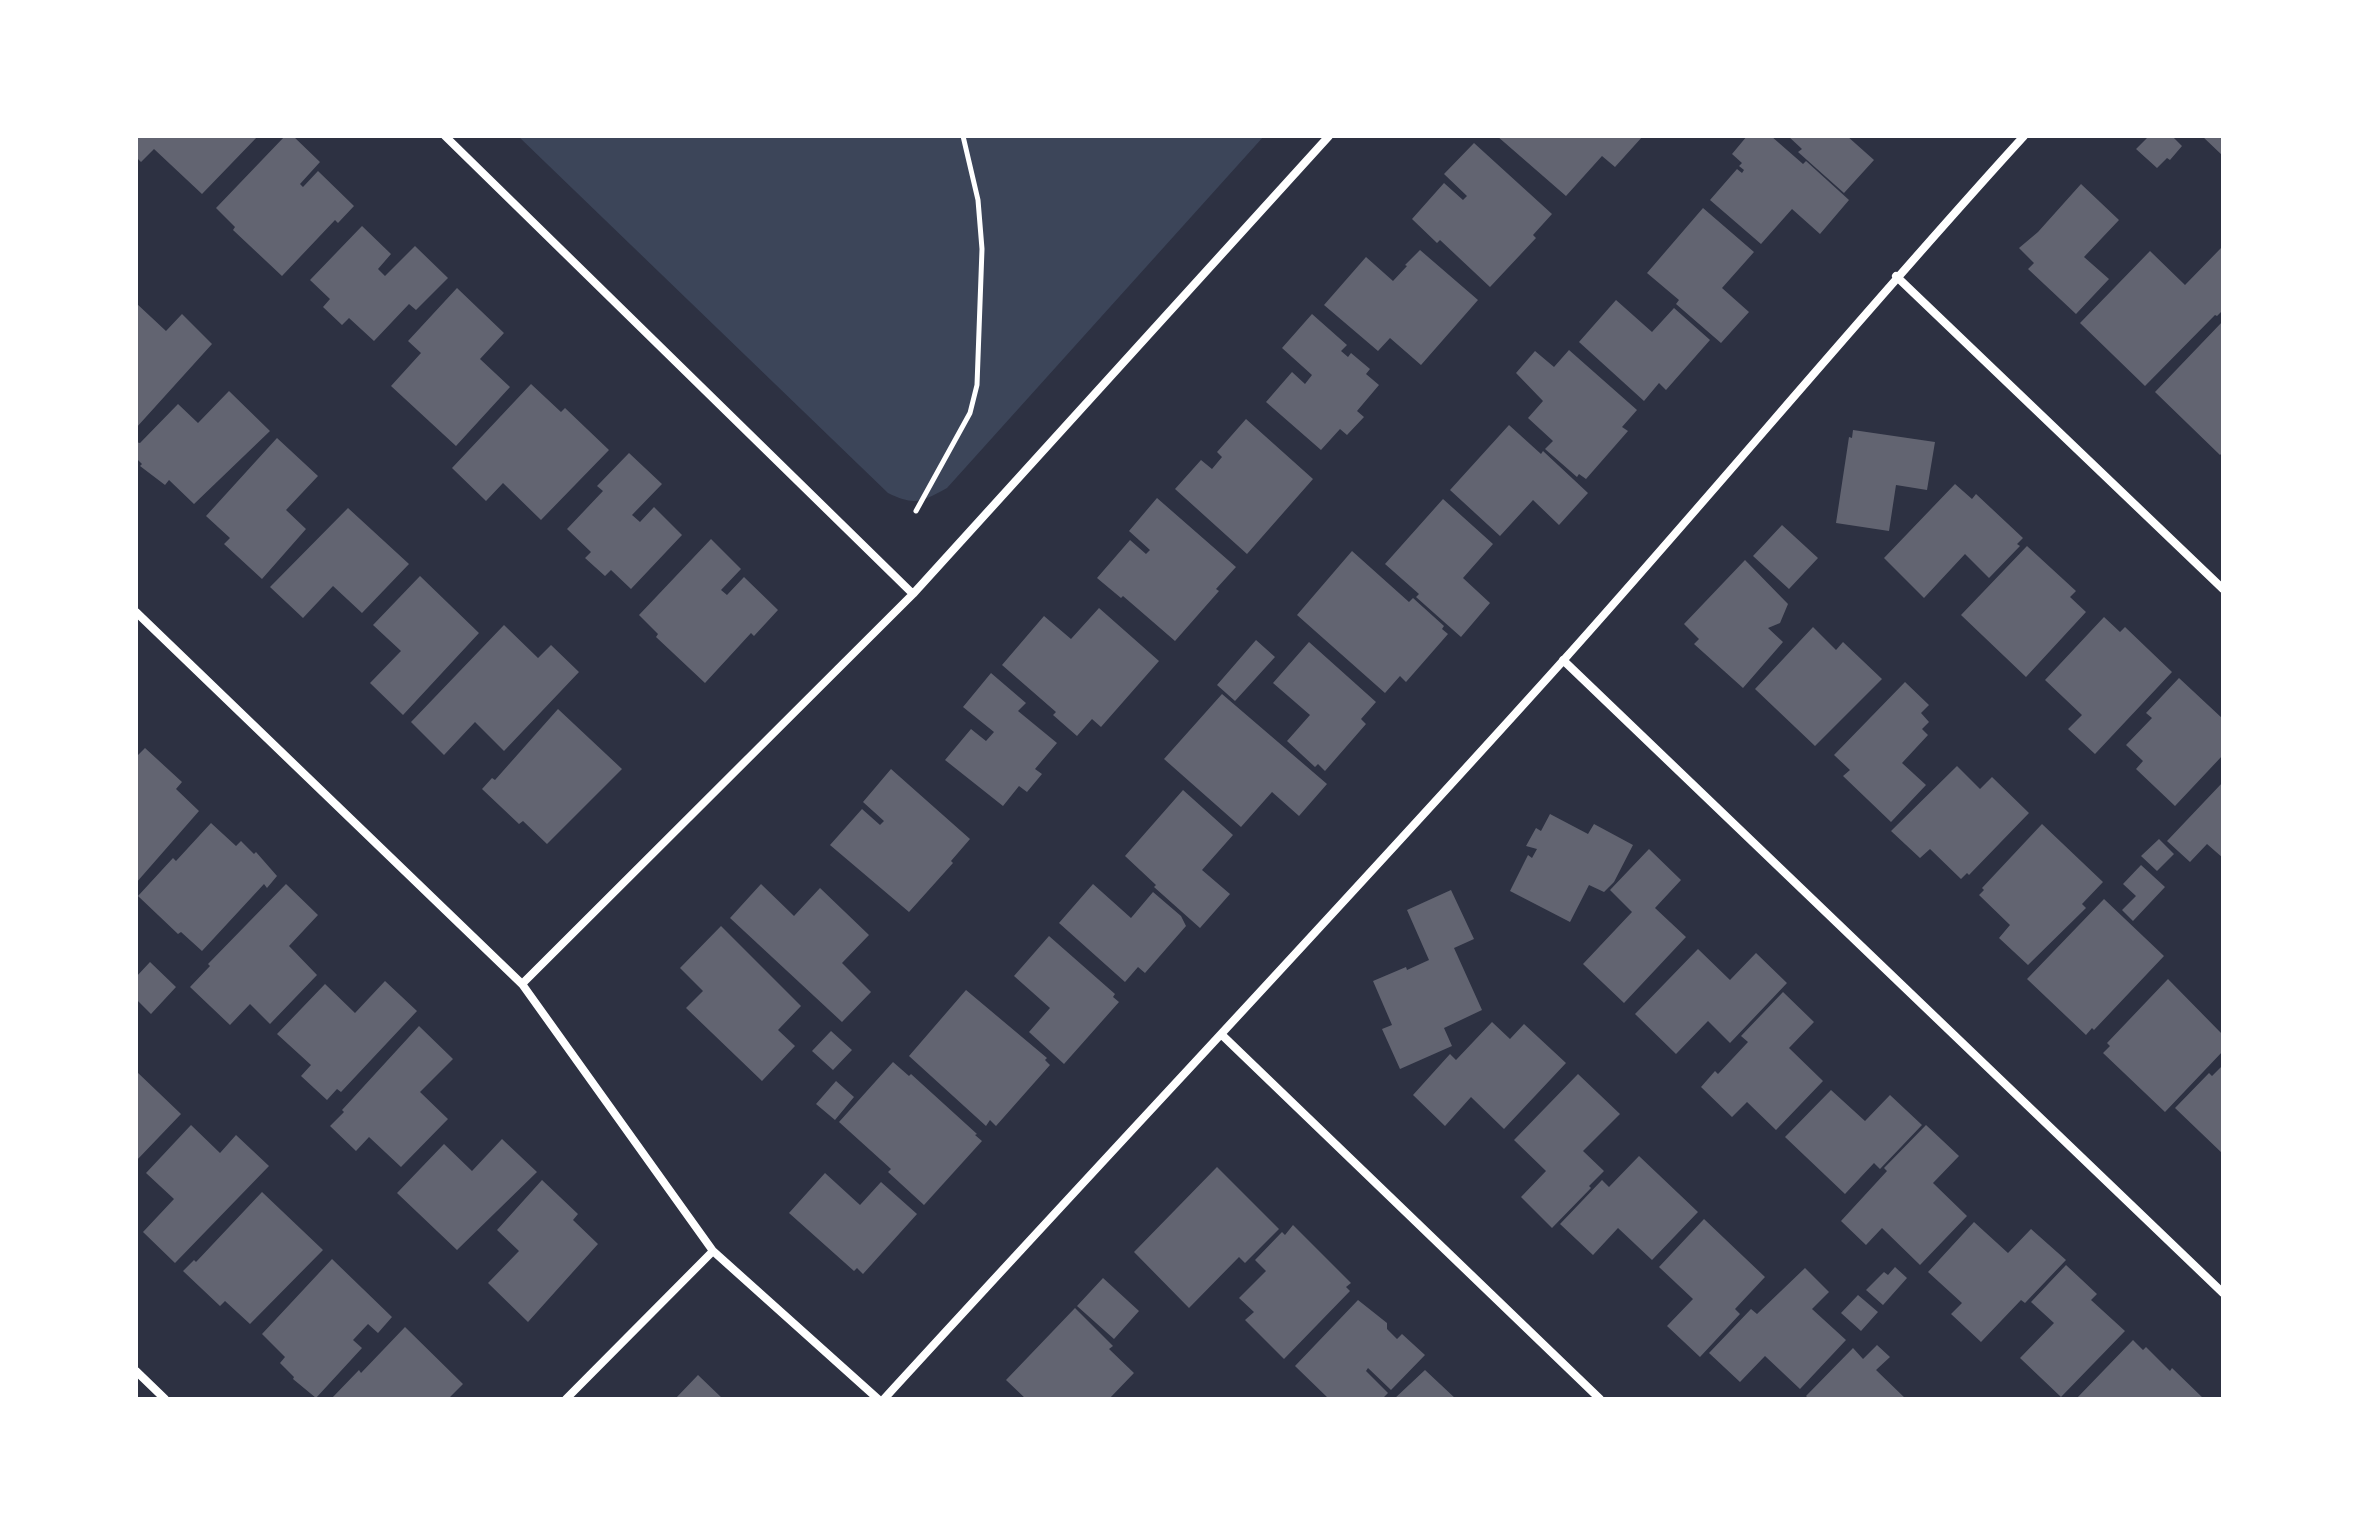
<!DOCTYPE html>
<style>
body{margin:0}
#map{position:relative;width:2359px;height:1535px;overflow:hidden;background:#2d3142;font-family:"Fira Sans Condensed",sans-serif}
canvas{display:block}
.frame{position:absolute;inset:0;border:138px solid #fff;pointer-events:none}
</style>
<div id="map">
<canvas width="2359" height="1535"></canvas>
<div class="frame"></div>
</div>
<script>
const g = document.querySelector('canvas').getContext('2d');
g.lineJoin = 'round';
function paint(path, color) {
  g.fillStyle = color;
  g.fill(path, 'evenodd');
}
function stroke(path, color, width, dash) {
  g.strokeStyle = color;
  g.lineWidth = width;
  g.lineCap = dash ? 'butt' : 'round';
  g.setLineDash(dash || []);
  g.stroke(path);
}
const green = new Path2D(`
 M518,136H1264L947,488C921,502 915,506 888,493Z`);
const building = new Path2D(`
 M136,136H258L202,194L154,149L141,162L136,157Z
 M285,136H293L320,162L300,184L303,187L318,171L354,206L338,223L335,220L282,276L233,230L235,227L216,208Z
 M1497,136H1643L1615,167L1602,156L1566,196Z
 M1747,136H1771L1803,164L1806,161L1849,200L1820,234L1792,209L1761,244L1710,200L1737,169L1742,173L1744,170L1739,166L1742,163L1732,154Z
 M1788,136H1847L1874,160L1844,193L1798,152L1802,149Z
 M2145,136H2172L2182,146L2170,160L2167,158L2157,168L2136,149L2147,138Z
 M2202,136H2223V156Z
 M1474,143L1552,214L1533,235L1536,238L1490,287L1440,240L1437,243L1412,219L1444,183L1463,200L1467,196L1444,174Z
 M2081,184L2119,220L2084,257L2109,279L2076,314L2028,269L2034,263L2019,248L2038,232Z
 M1703,208L1754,252L1722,288L1749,312L1721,343L1676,304L1679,300L1647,273Z
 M362,226L391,254L378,269L385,276L415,246L448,278L416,310L409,304L374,341L349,318L342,325L323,307L330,299L310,280Z
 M2221,248L2223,250V310L2217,316L2215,315L2145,386L2080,323L2150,251L2185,285Z
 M1420,250L1478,300L1421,365L1390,338L1378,351L1324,305L1366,257L1393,281L1407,266L1405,265Z
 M457,288L504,333L480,359L510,387L456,446L391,386L421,353L408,341Z
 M1616,300L1652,332L1674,308L1710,340L1666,390L1659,383L1644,401L1579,342Z
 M136,303L166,331L182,314L212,344L136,428Z
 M1312,314L1347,345L1341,351L1348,357L1351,353L1370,369L1366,374L1379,385L1357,411L1364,417L1347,435L1340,429L1321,450L1266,402L1292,372L1305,384L1312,375L1282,348Z
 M2223,321V452L2220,455L2155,392Z
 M1569,350L1637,410L1622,427L1628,431L1586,479L1579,474L1577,477L1545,449L1553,441L1528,418L1543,401L1516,373L1535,351L1554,367Z
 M531,384L561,412L565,408L609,450L541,520L503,483L486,501L452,468Z
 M229,391L270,431L194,504L169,480L165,485L140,466L142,464L136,458V442L140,443L178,404L198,423Z
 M1246,419L1313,479L1247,554L1175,489L1201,460L1212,469L1222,457L1217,452Z
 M1509,425L1541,454L1543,451L1588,493L1559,525L1533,500L1500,536L1450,490Z
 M1853,430L1935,442L1927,490L1896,485L1889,531L1836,523L1849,437L1852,438Z
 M277,438L318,476L286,510L306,529L262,579L224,544L230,538L206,516Z
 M629,453L662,484L632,515L640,522L654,507L682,535L631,589L611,570L605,576L585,558L591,552L567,529L603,491L597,486Z
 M1955,484L1972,499L1976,494L2023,538L2017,544L2020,546L1989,578L1965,554L1924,598L1884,558Z
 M1157,498L1236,567L1216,589L1219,591L1175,641L1123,596L1121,598L1097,578L1130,540L1146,554L1150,550L1129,531Z
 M1443,499L1493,544L1463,578L1490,603L1461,637L1416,597L1419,594L1385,564Z
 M348,508L409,564L362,613L333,586L303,618L270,587Z
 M1782,525L1818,558L1789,589L1753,556Z
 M711,539L741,569L721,590L727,595L744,577L778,610L754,636L751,633L705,683L656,637L658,634L639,615Z
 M2027,546L2076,591L2070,597L2086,612L2026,677L1961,615Z
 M1352,551L1409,602L1413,598L1444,626L1442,629L1448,634L1406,682L1400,676L1385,693L1297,615Z
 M1745,560L1788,604L1780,623L1768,628L1783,642L1743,688L1694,644L1699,639L1684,624Z
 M420,576L479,633L403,715L370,683L401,651L373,625Z
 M1099,608L1159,661L1101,727L1092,719L1077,736L1053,715L1056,712L1002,665L1044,616L1071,639Z
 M2104,617L2120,632L2125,627L2172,672L2095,754L2068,729L2082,715L2045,680Z
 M504,625L538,658L551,645L579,672L504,751L475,722L444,755L411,722Z
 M1813,627L1836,650L1843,642L1882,679L1815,746L1755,689Z
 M1256,640L1275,657L1235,701L1217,685Z
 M1309,642L1376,702L1361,719L1366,724L1325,771L1318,764L1315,767L1287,741L1310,715L1273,683Z
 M991,673L1026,703L1018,711L1057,743L1035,769L1042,774L1027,792L1019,786L1003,806L945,760L971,729L986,741L994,732L963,707Z
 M2179,678L2223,719V755L2175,806L2136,769L2143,761L2126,745L2152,718L2146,713Z
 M1905,682L1929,705L1921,713L1929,722L1922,729L1928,735L1902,763L1926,785L1891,822L1843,776L1850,770L1834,755Z
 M1222,694L1327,784L1299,816L1272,792L1241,827L1164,759Z
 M558,709L622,769L547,844L523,821L519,824L482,789L492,778L495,780Z
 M145,748L182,782L176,789L199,811L136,883V757Z
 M1957,766L1980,789L1992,777L2029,813L1969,875L1967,873L1961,879L1930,849L1920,858L1891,831Z
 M891,769L970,839L951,861L953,863L909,912L830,845L862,809L880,825L884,821L863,802Z
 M2223,782V858L2207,844L2190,862L2167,841Z
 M1183,790L1233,835L1202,870L1230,894L1200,928L1154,887L1156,885L1125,856Z
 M1550,814L1588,834L1594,824L1633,845L1614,882L1604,892L1589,885L1570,922L1510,891L1528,855L1532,858L1537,849L1526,846L1536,828L1541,831Z
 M211,823L236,846L241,841L254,854L256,852L277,876L267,888L264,884L202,951L181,932L178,934L138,896L173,858L176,861Z
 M2042,824L2103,882L2082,904L2086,908L2028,965L1999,938L2010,925L1979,895L1984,890L1982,888Z
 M2159,839L2174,854L2157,871L2141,856Z
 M1649,849L1681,880L1655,908L1686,937L1624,1003L1583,964L1632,912L1610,890Z
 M2141,865L2165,887L2133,921L2122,910L2136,896L2123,884Z
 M286,884L318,915L289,946L317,975L270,1024L250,1004L230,1025L190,987L210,966L208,964Z
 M761,884L794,916L820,888L869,935L842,963L871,992L842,1022L730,918Z
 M1093,884L1131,918L1153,892L1181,916L1186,926L1145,973L1138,967L1125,982L1059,923Z
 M1451,890L1474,939L1454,948L1482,1010L1444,1028L1452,1046L1400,1069L1382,1029L1392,1025L1373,981L1406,967L1407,970L1429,960L1407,910Z
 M2104,899L2164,956L2094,1030L2092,1028L2086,1035L2027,979Z
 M721,926L801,1006L778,1030L795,1046L762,1081L686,1008L703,991L680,968Z
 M1049,936L1115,994L1113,997L1119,1002L1064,1064L1029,1032L1050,1008L1014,976Z
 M1698,949L1730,980L1756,953L1787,983L1730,1043L1708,1021L1676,1054L1635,1014Z
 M150,962L176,987L151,1014L136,999V977Z
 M2168,979L2223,1035V1051L2165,1112L2103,1053L2110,1046L2107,1043Z
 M385,981L417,1011L341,1092L337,1089L327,1100L301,1076L311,1065L277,1034L325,984L355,1013Z
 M966,990L1047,1058L1045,1060L1050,1065L996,1126L990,1120L986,1126L909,1056Z
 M1783,992L1814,1022L1789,1048L1823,1081L1776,1130L1747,1102L1732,1117L1701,1087L1715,1071L1718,1074L1748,1042L1741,1036Z
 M1492,1022L1510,1039L1524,1024L1566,1063L1504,1129L1471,1097L1445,1126L1413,1095L1450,1054L1456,1060Z
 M419,1026L453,1059L420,1092L448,1119L401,1167L369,1137L356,1151L330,1126L344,1112L342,1110Z
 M831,1031L852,1050L833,1070L812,1051Z
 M893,1062L909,1076L911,1074L977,1134L975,1135L982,1141L924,1205L888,1172L891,1169L839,1122Z
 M2223,1065V1154L2175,1108L2209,1073L2212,1076Z
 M136,1071L181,1114L136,1161Z
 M1578,1074L1620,1114L1583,1151L1604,1171L1589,1186L1591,1188L1552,1228L1521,1197L1546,1171L1514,1140Z
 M836,1081L854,1097L835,1120L816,1104Z
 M1831,1090L1865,1121L1890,1095L1922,1125L1880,1169L1874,1163L1845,1194L1785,1137Z
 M191,1125L220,1153L236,1135L269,1166L175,1263L143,1232L174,1199L146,1173Z
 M1926,1125L1959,1156L1933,1183L1967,1216L1920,1265L1882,1228L1866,1245L1841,1221L1887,1171L1884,1168Z
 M502,1139L537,1172L457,1250L397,1193L444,1144L472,1171Z
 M1639,1156L1698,1212L1652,1260L1618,1228L1593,1255L1560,1224L1602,1180L1609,1187Z
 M1217,1167L1279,1229L1245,1263L1239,1257L1189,1308L1134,1252Z
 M825,1173L860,1205L881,1182L917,1214L863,1274L857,1268L854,1271L789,1213Z
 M542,1180L578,1214L573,1220L598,1244L528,1322L488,1283L519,1251L497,1230Z
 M262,1192L323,1250L250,1324L225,1301L220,1306L183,1271L194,1260L196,1262Z
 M1704,1219L1765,1277L1735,1309L1740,1314L1700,1357L1667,1326L1693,1299L1659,1267Z
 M1974,1222L2008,1253L2031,1229L2066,1260L2025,1303L2021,1300L1981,1342L1951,1314L1962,1303L1928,1272Z
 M1293,1225L1351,1283L1346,1287L1350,1291L1284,1359L1245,1320L1254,1312L1239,1298L1266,1271L1255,1260L1282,1232L1285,1235Z
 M332,1259L392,1317L378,1333L368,1324L353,1340L362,1348L316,1398L293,1379L294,1377L280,1363L285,1357L262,1334Z
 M2066,1265L2097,1294L2091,1300L2125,1331L2061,1397L2020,1358L2054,1323L2031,1302Z
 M1895,1267L1907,1278L1883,1305L1866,1290L1884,1272L1888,1275Z
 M1805,1268L1829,1292L1812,1309L1846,1340L1800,1389L1765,1356L1740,1382L1709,1353L1751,1309L1757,1314Z
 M1103,1278L1139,1311L1114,1339L1077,1306Z
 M1858,1295L1878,1312L1861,1331L1841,1313Z
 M1358,1300L1387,1323V1329L1397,1339L1402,1334L1425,1355L1391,1390L1368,1368L1366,1371L1388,1393L1382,1399H1329L1295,1366Z
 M1075,1308L1113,1346L1109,1349L1134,1373L1109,1399H1026L1006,1380Z
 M405,1327L463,1384L448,1399H331L359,1370L361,1373Z
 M2133,1340L2143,1350L2146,1347L2170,1371L2172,1368L2204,1399H2076Z
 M1877,1345L1890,1357L1876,1370L1906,1399H1809L1806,1396L1853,1348L1863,1359Z
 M1425,1370L1456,1399H1394Z
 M698,1375L723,1399H675Z`);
const path = new Path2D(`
 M916,511L970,413L977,385L982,249L978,200L963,136`);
const minor = new Path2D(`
 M445,136L913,594
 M1896,276L2223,589
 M136,612L522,984L713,1251L878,1399
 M1563,660L2223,1293
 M522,984L913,594L1329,136
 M1222,1035L1600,1399
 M136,1371L165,1399
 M566,1399L713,1251
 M884,1399C1109,1153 1338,911 1561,663C1717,489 1866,309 2024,136`);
paint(green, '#3c4559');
paint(building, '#626471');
stroke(path, '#fff', 5);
stroke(minor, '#fff', 8);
</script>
